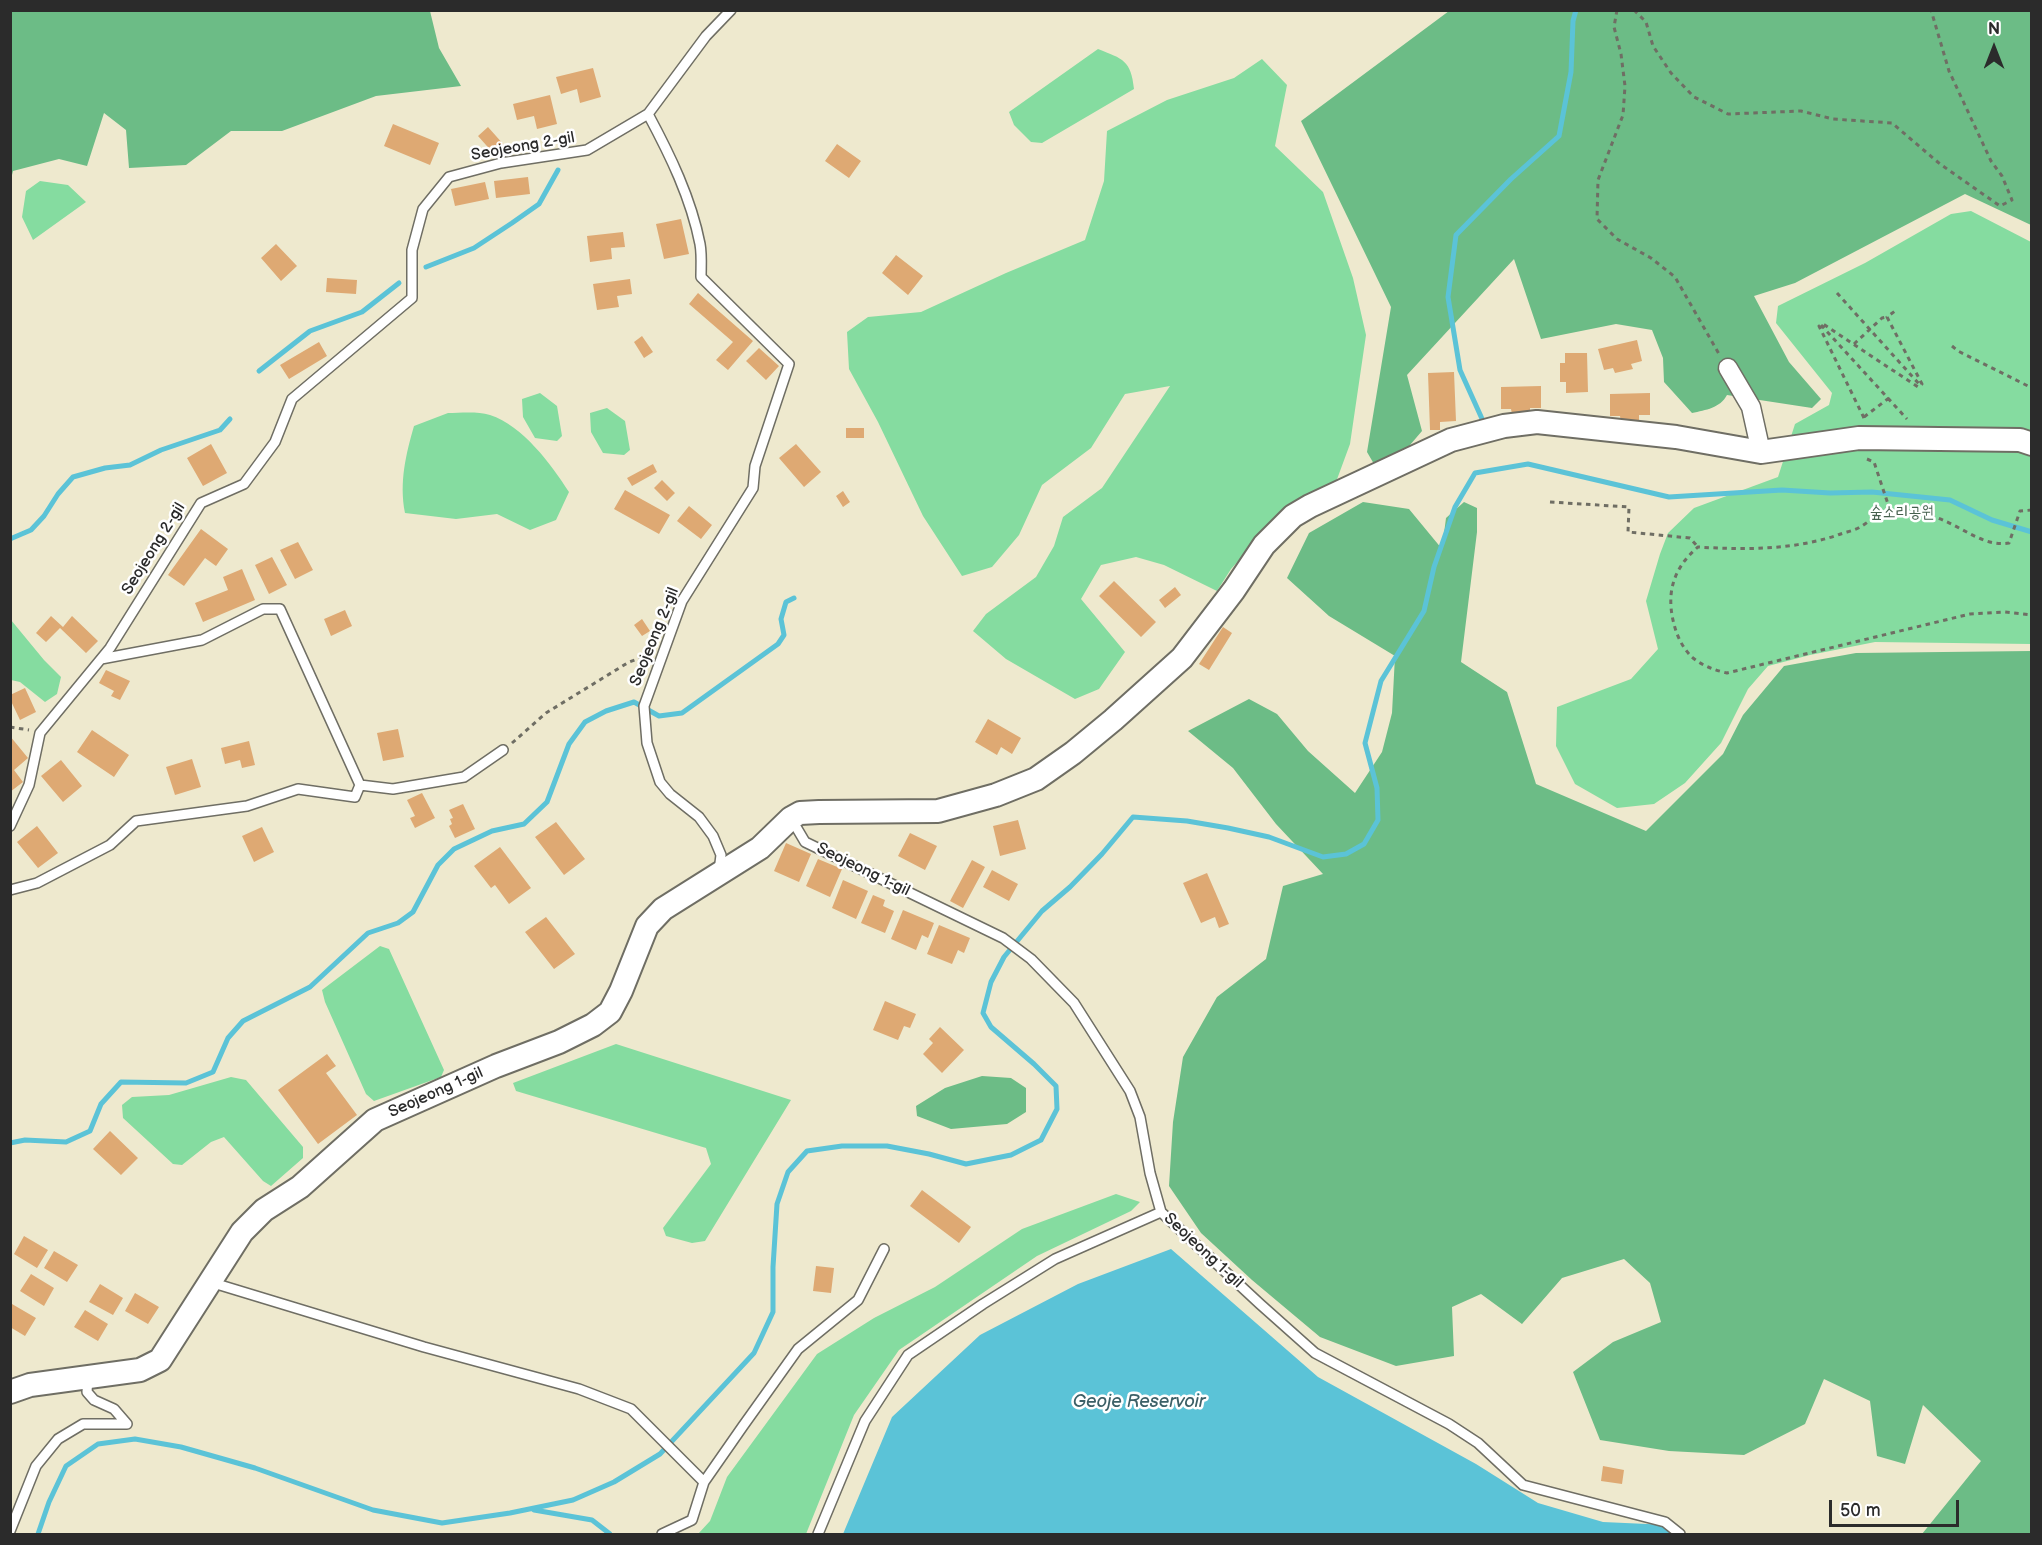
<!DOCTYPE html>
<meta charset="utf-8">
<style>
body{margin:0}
#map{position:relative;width:2042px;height:1545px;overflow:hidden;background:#eee9ce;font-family:"Balsamiq Sans",sans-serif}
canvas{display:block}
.frame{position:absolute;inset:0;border:12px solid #2b2b2b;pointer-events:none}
.north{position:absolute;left:1964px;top:18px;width:60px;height:60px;-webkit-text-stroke:4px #fff;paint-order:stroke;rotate:0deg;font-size:16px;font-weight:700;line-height:24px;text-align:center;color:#2b2b2b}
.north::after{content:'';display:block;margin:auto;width:21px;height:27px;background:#2b2b2b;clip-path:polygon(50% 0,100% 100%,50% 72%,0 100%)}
.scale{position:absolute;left:1829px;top:1500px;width:130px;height:27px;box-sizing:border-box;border:3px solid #2b2b2b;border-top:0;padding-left:8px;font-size:18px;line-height:21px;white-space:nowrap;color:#2b2b2b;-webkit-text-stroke:4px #fff;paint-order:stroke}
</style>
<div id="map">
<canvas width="2042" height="1545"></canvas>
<div class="frame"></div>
<div class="north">N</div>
<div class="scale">50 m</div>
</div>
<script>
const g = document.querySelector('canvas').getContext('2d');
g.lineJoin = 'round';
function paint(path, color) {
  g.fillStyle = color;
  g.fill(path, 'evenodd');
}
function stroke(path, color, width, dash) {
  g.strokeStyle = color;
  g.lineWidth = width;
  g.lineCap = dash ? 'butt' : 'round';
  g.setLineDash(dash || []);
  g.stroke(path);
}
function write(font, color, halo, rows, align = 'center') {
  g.font = font + ' "Balsamiq Sans","Poor Story",sans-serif';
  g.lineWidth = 5;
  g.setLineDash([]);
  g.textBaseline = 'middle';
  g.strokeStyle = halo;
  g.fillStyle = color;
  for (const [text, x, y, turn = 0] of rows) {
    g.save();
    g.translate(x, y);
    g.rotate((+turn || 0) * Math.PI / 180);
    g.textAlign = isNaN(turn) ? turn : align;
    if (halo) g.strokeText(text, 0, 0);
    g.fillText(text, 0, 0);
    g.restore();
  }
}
const green = new Path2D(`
 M1098,49C1123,59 1131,60 1134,89L1042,143L1031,142L1014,125L1009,112Z
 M1262,59L1287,85L1275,146L1323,192L1353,278L1366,335L1350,444L1336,482L1286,508L1231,569L1217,591L1164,565L1136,557L1101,565L1081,599L1125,652L1099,689L1075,699L1006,659L973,631L986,614L1036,577L1054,546L1063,517L1102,488L1170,386L1125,394L1091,448L1042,485L1019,535L992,567L962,576L923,516L878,422L849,369L847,332L868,317L921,312L1006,273L1085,240L1104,181L1107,131L1167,100L1234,78Z
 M40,181L68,185L86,202L33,240L22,217L26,191Z
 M1971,211L2031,242V644L1875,642L1810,655L1768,666L1748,689L1721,743L1685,783L1654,804L1617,808L1575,784L1556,746L1557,707L1631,679L1658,649L1646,601L1660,554L1668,533L1694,508L1778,477L1795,424L1829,405L1832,393L1776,323L1778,306L1865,263L1951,214Z
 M540,393L557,406L562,436L557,441L535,438L523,417L522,399Z
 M607,408L625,421L630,450L624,455L603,453L591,432L590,413Z
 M448,413C460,413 477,411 490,415C523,426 551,464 569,492L556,520L530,530L497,514L456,519L405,513C399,482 406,454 414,426Z
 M11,620L44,660L61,677L57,694L45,702L20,682L11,680Z
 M380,946L389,949L444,1070L441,1077L374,1101L366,1094L325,1002L322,990Z
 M616,1044L791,1100L705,1241L692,1243L666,1236L663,1228L711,1164L706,1148L516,1091L513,1083Z
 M231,1077L246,1080L303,1147V1158L271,1186L263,1181L224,1137L211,1142L182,1165L173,1164L123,1118L122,1105L132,1097L169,1095Z
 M1116,1194L1140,1202L1131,1211L1037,1256L899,1350L854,1415L806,1534H698L710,1521L727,1477L817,1354L874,1318L935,1287L1022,1229Z`);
const forest = new Path2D(`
 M11,10L430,11L439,48L461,86L376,96L282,131H231L186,165L129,168L126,130L104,113L87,166L59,159L13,171L11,179Z
 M1449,11H2031V225L1965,194L1795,283L1754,296L1789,362L1821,399L1812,408L1727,395C1720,408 1706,410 1692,413L1664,382L1663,358L1652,330L1616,324L1541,339L1514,259L1407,375L1422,431L1404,452L1374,464L1367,452L1391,307L1301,121Z
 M1363,502L1409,509L1442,549L1446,518L1464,502L1477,508V532L1461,662L1507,692L1536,784L1646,831L1723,754L1743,715L1784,666L1856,653L2031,651V1534H1922L1981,1461L1923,1405L1905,1464L1877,1456L1870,1401L1824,1379L1805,1424L1744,1455L1669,1451L1600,1440L1573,1372L1613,1342L1661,1322L1650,1283L1624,1259L1562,1278L1522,1324L1481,1294L1452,1307L1454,1356L1396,1366L1320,1337L1252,1280L1201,1233L1169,1186L1173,1122L1183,1057L1217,997L1266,959L1283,886L1323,874L1276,824L1233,768L1188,731L1249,699L1277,714L1308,751L1355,793L1382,752L1392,713L1395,656L1329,616L1287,578L1309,533Z
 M982,1076L1011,1078L1026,1088V1112L1007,1124L951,1129L917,1116L916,1106L945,1088Z`);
const water = new Path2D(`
 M1171,1249L1318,1377L1476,1464L1538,1503L1603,1522L1669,1525L1677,1534H843L892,1417L980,1335L1078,1284Z`);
const stream = new Path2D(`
 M426,267L474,248L512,223L539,204L558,170
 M259,371L310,331L362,312L399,283
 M1483,421L1460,370L1448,297L1456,235L1511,179L1559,136L1571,72L1573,21L1576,10
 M10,539L31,530L44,516L58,494L73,477L105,468L130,465L161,450L220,430L230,419
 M10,1143L25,1140L66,1142L90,1131L101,1104L121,1082L186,1083L213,1072L228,1038L243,1021L310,987L368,933L398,923L413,912L438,865L454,849L492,831L524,824L547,802L569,744L585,722L606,711L634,702L659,716L682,713L778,644L784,635L781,619L786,602L794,598
 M534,1510L592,1520L610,1534
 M38,1534L49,1502L66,1466L98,1444L135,1439L181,1447L255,1468L373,1510L442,1523L510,1513L573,1500L614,1482L660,1454L754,1353L773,1312V1267L777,1204L788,1172L807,1151L842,1146H887L929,1154L966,1164L1011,1155L1041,1140L1057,1109L1056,1086L1034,1064L991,1027L983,1013L991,982L1004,957L1042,911L1070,887L1102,854L1133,817L1187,821L1228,828L1269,837L1323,857L1346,854L1364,844L1378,820L1377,788L1365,743L1381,681L1424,611L1434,567L1455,507L1475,473L1528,464L1669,497L1782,490L1830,493L1872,492L1950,500L1992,520L2032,532`);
const building = new Path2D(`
 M593,68L601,97L580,103L577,89L561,94L556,77Z
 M550,95L557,124L537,129L534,116L517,120L513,104Z
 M393,124L439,143L430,165L384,146Z
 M488,127L504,145L494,154L478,136Z
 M837,144L861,161L849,178L825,161Z
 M528,177L530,194L496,198L494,181Z
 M485,182L489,199L455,206L451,189Z
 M681,219L689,254L664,259L656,224Z
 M623,232L625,247L611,248L612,259L590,262L587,236Z
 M276,244L297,266L281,281L261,258Z
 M896,255L923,276L908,295L882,273Z
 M327,278L357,280L356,294L326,292Z
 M630,279L632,294L617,296L619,307L597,310L593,284Z
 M698,293L753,341L728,370L716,360L733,342L689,304Z
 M642,336L653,352L644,358L634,342Z
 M1637,340L1642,361L1631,364L1633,369L1615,373L1613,368L1604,370L1598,349Z
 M319,342L327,356L289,379L280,365Z
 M759,348L779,366L766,380L746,361Z
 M1565,353H1587L1588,392L1566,393V382H1560V363H1565Z
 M1454,372L1456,421L1440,422V430H1430L1428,373Z
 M1541,386V408H1530V414H1512L1511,409H1501V387Z
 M1650,393V415H1639V421L1621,422L1620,416H1610V394Z
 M846,428H864V438H846Z
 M211,444L227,473L203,486L187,458Z
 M796,444L821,472L804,487L779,458Z
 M653,464L657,472L632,486L627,478Z
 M662,480L675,493L667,501L654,488Z
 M625,490L670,515L659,534L614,509Z
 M843,491L850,502L843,507L836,496Z
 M689,506L712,525L701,539L677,521Z
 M201,529L228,549L216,566L205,558L184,586L168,575Z
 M298,542L313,570L295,579L280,550Z
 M272,557L287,585L269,594L255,565Z
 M242,569L255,600L203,622L195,603L228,590L223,577Z
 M1114,581L1156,622L1141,637L1099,596Z
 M1175,587L1181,595L1165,608L1159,600Z
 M345,610L352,626L331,636L324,619Z
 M51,616L63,627L72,616L98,641L86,653L60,628L46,642L36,633Z
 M642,619L650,631L642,636L634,625Z
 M1223,627L1232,633L1209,670L1199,664Z
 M106,670L130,681L120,700L111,696L114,691L99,683Z
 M25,688L36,712L20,720L10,699V695Z
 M988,719L1021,738L1012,754L1001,747L997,755L975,742Z
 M398,729L404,757L383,761L377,733Z
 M92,730L129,755L114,777L77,752Z
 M10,736L28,758L14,770L23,782L10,792Z
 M249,741L255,765L242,768L240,760L225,764L221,748Z
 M192,759L201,787L175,795L166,767Z
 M61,760L82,786L63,802L41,776Z
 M422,793L435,818L415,828L410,818L415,816L407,800Z
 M463,804L475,829L455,838L449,826L452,824L450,819L453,818L449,810Z
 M1018,820L1026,849L1000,856L993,826Z
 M556,822L585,859L564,875L535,837Z
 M37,826L58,853L38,868L17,842Z
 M262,827L274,852L254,862L242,836Z
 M910,833L937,846L925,870L898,856Z
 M786,843L811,854L799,882L774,871Z
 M500,847L531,888L509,904L495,885L491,888L474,866Z
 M818,859L842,869L830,897L806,886Z
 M972,860L985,867L963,908L950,901Z
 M992,870L1018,884L1009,901L983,887Z
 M1207,873L1229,924L1219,928L1215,917L1201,923L1183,883Z
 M843,880L868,891L856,919L832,908Z
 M873,895L885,900L883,906L894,911L885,933L861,923Z
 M903,910L934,923L928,938L922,935L916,950L891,939Z
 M546,917L575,954L554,969L525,932Z
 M939,925L970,938L964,953L958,950L952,964L927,954Z
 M885,1001L916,1014L910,1028L904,1026L898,1040L873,1030Z
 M940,1027L964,1050L942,1073L923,1054L933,1043L929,1039Z
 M327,1054L336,1066L326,1073L357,1115L318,1144L278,1090Z
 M110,1131L138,1158L121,1175L93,1149Z
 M922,1190L971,1227L959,1243L910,1206Z
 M24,1236L48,1250L37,1268L14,1254Z
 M54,1251L78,1265L67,1282L44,1268Z
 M816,1266L834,1268L831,1293L813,1291Z
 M31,1274L54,1288L44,1306L20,1291Z
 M100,1284L123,1298L113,1315L89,1302Z
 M135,1293L159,1307L148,1324L125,1311Z
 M12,1304L36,1318L25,1336L10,1327V1307Z
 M85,1310L108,1324L98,1341L74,1327Z
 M1603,1466L1624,1470L1622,1484L1601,1481Z`);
const path = new Path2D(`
 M1617,10L1614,27L1621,54L1625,86L1623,115L1598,180L1597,219L1617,239L1651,258L1675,277L1719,354
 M1634,10L1646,22L1653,46L1671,73L1694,97L1728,114L1801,111L1833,119L1892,123L1940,164L2000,206L2012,200L2002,176L1991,161L1949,71L1931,10
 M1837,293L1920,385
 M1821,325L1907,419
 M1854,344L1882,318L1887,317
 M1952,346L1958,351L2032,388
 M1864,417L1889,398
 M1864,418L1819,326L1823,324L1918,387L1922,384L1887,317L1895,311
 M1867,459L1874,462L1890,510
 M1550,502L1629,507L1628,532L1690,538L1698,547
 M2032,510L2020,511L2009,543C1986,547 1966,530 1945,521C1929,514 1910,508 1892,510C1879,511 1871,521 1860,527C1854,531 1845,532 1838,535C1793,550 1745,550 1698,547C1671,570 1665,597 1676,631C1679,640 1685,651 1693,658C1703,666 1714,670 1727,673L1970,614L2005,612L2032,615
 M10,727L29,730
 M512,743L546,713L629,662L649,655`);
const service = new Path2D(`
 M648,114L706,36L731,10
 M360,785L393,789L464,777L503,750
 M792,820L805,842L1003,938L1031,959L1074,1003L1130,1091L1140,1117L1150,1173L1161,1212L1260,1304L1315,1353L1449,1424L1478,1443L1523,1485L1665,1522L1680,1534
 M10,826L29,785L40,733L110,648L201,503L244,484L275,442L292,399L412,298V250L423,209L449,177L501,163L587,150L648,114C670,155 691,198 700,244C702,255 701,266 701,277L789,364L755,466L753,488L682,601L644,706L647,743L660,782L670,794L699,817L713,836L721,855L719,871
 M10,890L37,883L110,845L136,821L247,806L298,789L355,797L360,785L280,609H263L202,640L101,659
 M210,1282L424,1347L579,1389L631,1409L704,1482
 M10,1531L36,1466L58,1439L83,1424H127L114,1409L94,1400L87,1392L88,1377
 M662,1534L692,1520L704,1482L743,1426L798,1349L858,1300L884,1249
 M818,1534L865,1421L908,1355L983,1304L1055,1259L1161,1212`);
const minor = new Path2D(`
 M1728,368L1751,407L1761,452`);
const tertiary = new Path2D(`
 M10,1392L30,1385L140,1370L160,1360L242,1232L264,1210L300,1187L375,1120L496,1066L559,1042L593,1025L610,1012L621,991L647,926L663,909L760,848L791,818L800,813L819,812L938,811L996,795L1036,779L1073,753L1113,720L1182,658L1234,590L1264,545L1293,516L1310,506L1451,440L1504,426L1537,422L1676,437L1761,452L1859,438L2020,440L2032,444`);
const streetNames = [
 ["Seojeong 2-gil",523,147,-10],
 ["Seojeong 2-gil",154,549,-58],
 ["Seojeong 2-gil",655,637,-68],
 ["Seojeong 1-gil",863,870,26],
 ["Seojeong 1-gil",436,1093,-24],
 ["Seojeong 1-gil",1203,1251,43]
];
const parkNames = [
 ["숲소리공원",1902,513]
];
const waterNames = [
 ["Geoje Reservoir",1139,1402]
];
paint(green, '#85dca0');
paint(forest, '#6cbc86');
paint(water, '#5bc3d7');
stroke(stream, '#5bc3d7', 5);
paint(building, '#dea973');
stroke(service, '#6f6e64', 12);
stroke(minor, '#6f6e64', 21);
stroke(tertiary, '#6f6e64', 26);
stroke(path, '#6f6e64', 3, [4.5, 4.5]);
stroke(service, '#fff', 9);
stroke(minor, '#fff', 18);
stroke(tertiary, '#fff', 22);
write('16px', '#2b2b2b', '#fff', streetNames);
write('16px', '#46604e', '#fff', parkNames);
write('italic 18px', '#3c6067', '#fff', waterNames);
</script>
